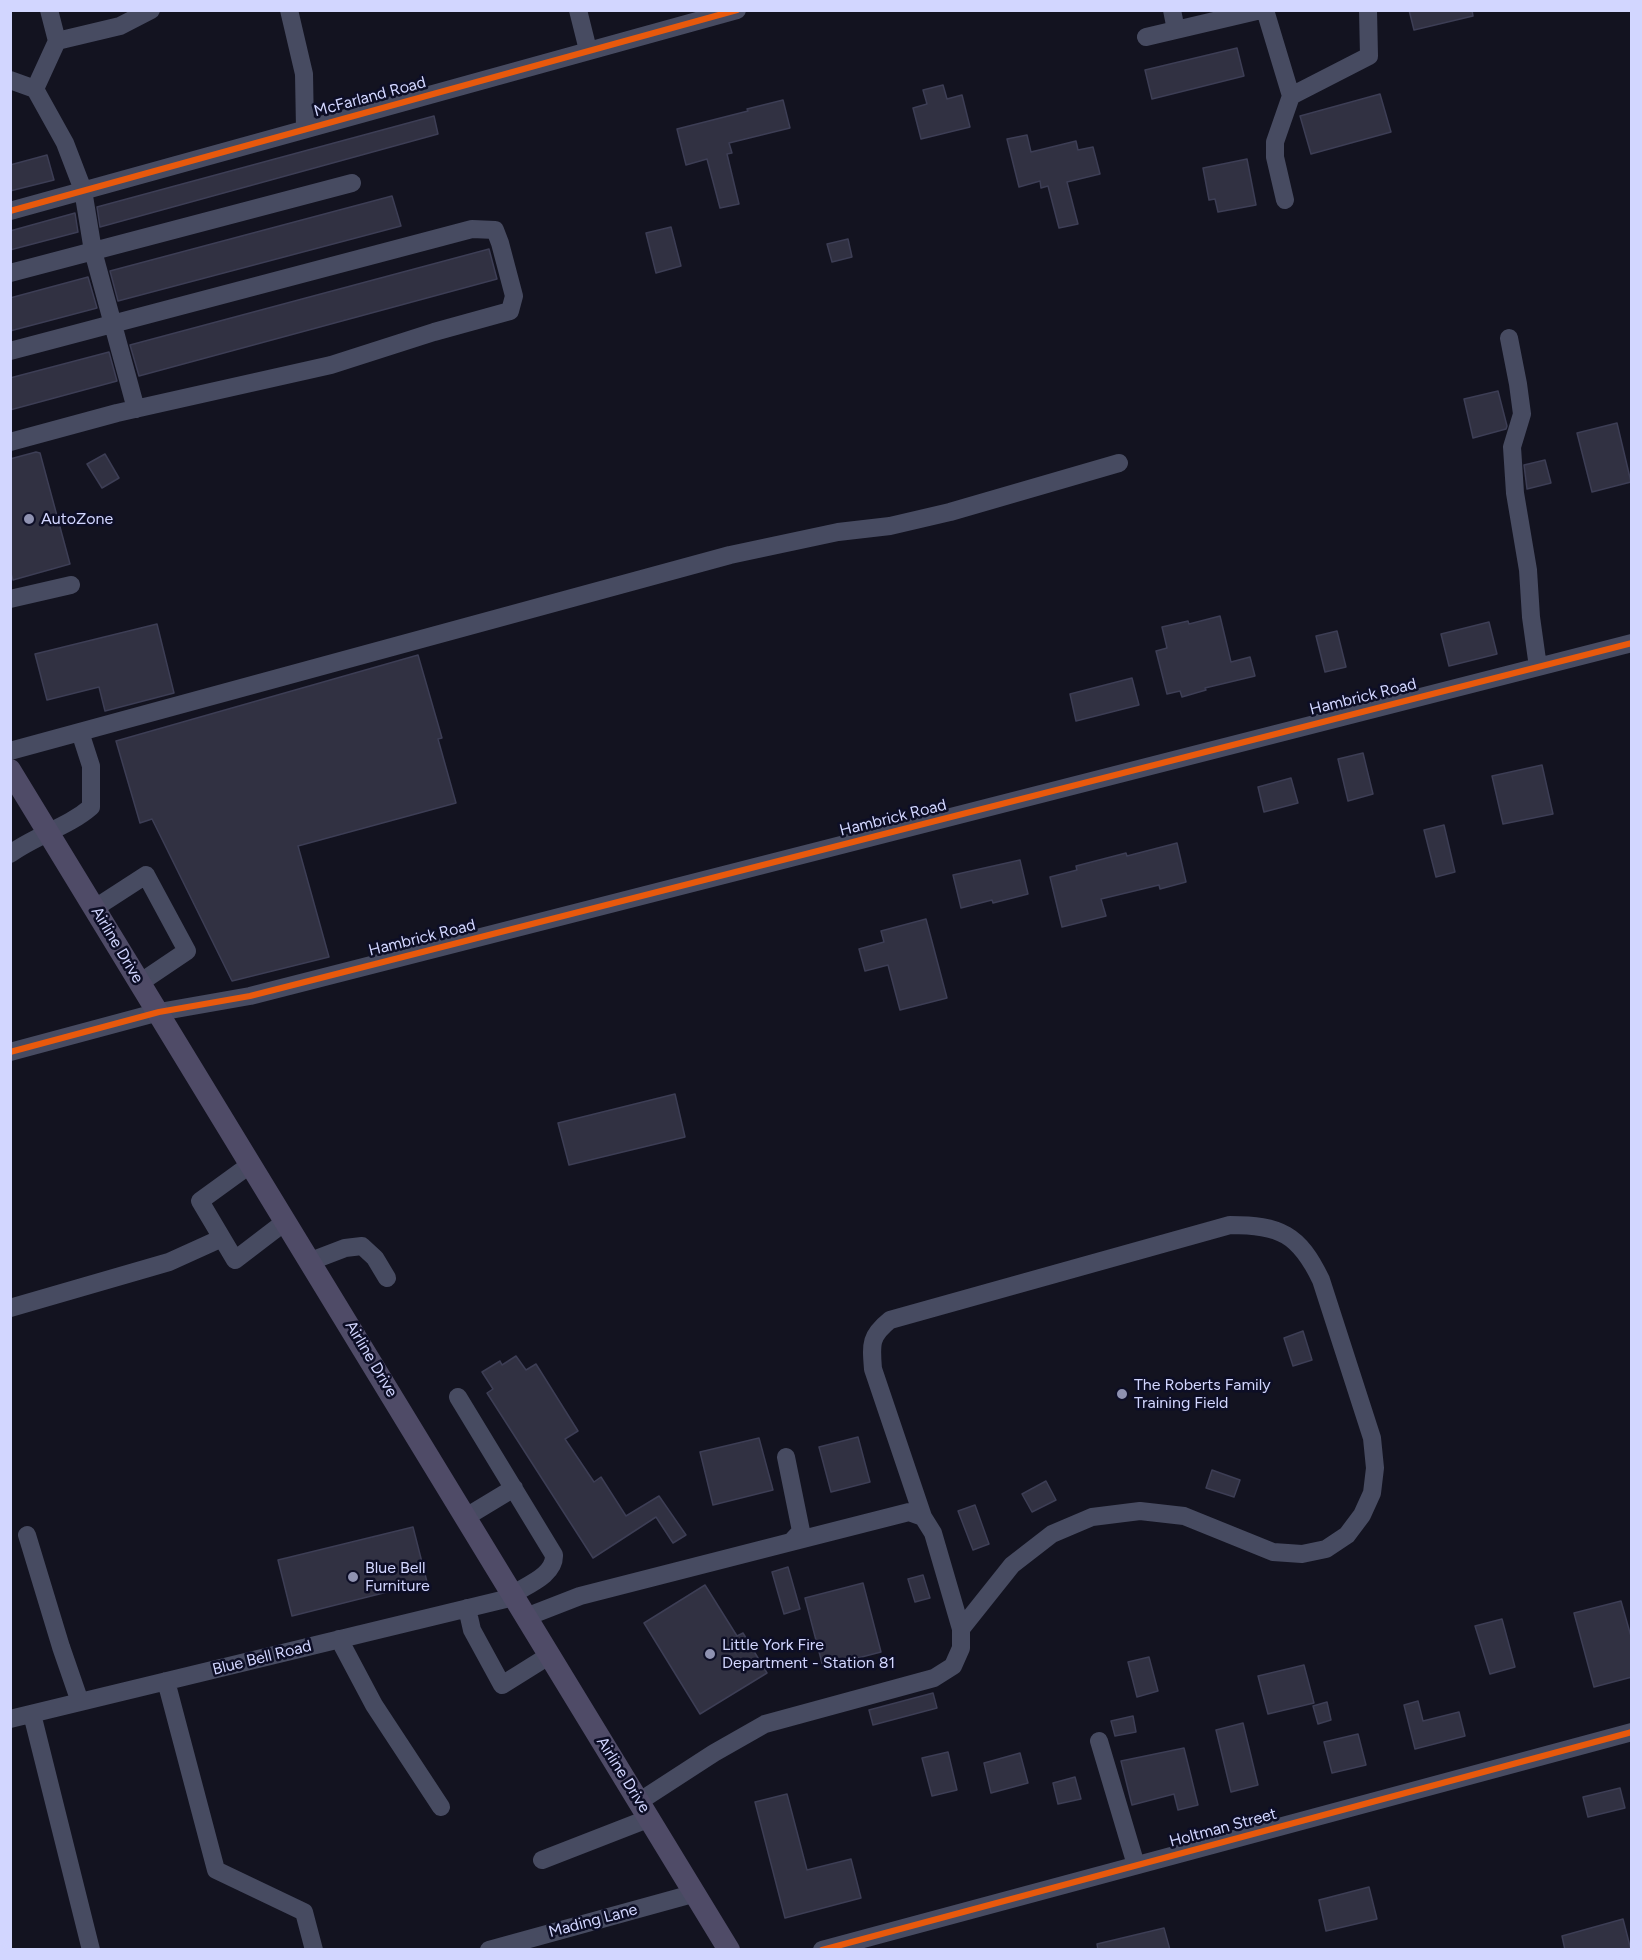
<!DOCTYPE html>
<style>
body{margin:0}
#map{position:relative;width:1642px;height:1960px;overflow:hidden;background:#131320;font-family:Figtree,sans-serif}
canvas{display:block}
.frame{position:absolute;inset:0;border:12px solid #d2d6ff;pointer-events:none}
</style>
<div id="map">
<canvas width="1642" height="1960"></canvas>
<div class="frame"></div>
</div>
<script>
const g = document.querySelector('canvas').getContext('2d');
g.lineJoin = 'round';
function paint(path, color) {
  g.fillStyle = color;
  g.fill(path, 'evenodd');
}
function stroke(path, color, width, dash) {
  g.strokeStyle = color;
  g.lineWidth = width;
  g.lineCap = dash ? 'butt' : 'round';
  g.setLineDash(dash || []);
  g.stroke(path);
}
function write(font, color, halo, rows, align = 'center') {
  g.font = font + ' Figtree,sans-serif';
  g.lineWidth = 5;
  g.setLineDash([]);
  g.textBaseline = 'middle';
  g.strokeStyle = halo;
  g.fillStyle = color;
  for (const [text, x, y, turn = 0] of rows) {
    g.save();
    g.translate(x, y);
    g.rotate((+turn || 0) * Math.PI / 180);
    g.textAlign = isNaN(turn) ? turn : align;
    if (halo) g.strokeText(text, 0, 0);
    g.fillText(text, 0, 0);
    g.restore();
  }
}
const building = new Path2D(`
 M1409,10H1472L1473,16L1414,30Z
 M1237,48L1244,76L1152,99L1145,70Z
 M943,85L947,99L962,95L970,127L921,139L913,108L927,104L923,90Z
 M1380,94L1391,132L1311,154L1300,116Z
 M783,100L790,128L729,143L732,153L727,154L739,204L720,208L707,159L686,165L677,129L748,111L747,109Z
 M434,116L438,134L100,227L97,207Z
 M1027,135L1031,152L1076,141L1078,150L1093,147L1100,174L1067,182L1078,224L1059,228L1048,186L1041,188L1040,181L1019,187L1007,139Z
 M47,155L54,180L10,191V165Z
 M1247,159L1256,205L1218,212L1215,199L1209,200L1203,168Z
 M392,196L401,226L118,301L110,271Z
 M75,213L78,232L10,250V231Z
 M671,227L681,266L656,273L646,233Z
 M848,239L852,257L832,262L827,244Z
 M489,249L497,279L139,376L130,345Z
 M88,277L97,308L10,331V298Z
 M109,352L117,381L10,410V378Z
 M1498,391L1507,426L1506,429L1473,438L1464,399Z
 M1617,423L1631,482L1592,492L1577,433Z
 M36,452L40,453L70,564L13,580L10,570V459Z
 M105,454L119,478L102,488L87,464Z
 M1545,460L1551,483L1527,489L1524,465Z
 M1220,616L1231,662L1250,657L1255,676L1205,688L1206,690L1182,697L1180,691L1167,694L1156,651L1167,648L1162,627L1188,621L1189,624Z
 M1489,622L1497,654L1449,666L1441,634Z
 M157,624L174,693L105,711L99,687L47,700L35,654Z
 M1337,631L1346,667L1325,672L1316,636Z
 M418,655L442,738L438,739L456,803L298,846L329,957L232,981L152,819L140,823L116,741Z
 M1132,678L1139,705L1076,721L1070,694Z
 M1363,753L1373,794L1348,801L1338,759Z
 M1542,765L1553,814L1503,824L1492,776Z
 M1291,778L1298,803L1264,812L1258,787Z
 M1444,825L1455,872L1436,877L1424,830Z
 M1177,843L1186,882L1160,889L1159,885L1101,899L1106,916L1062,927L1050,877L1077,870L1076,866L1126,853L1127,856Z
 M1020,860L1028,894L993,903L992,900L961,908L953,875Z
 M926,919L947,998L900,1010L888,965L865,971L859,949L884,942L881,931Z
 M675,1094L685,1137L569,1165L558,1123Z
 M1303,1331L1312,1360L1293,1366L1284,1338Z
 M516,1356L526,1370L536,1364L578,1431L565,1439L594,1482L601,1477L626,1516L659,1496L686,1535L673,1543L656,1517L593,1558L487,1393L493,1389L482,1372L500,1361L502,1365Z
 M858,1437L870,1482L831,1492L819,1447Z
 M759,1438L773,1490L713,1505L700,1452Z
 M1212,1470L1240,1480L1234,1497L1206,1488Z
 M1046,1481L1056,1500L1032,1512L1022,1494Z
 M975,1505L989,1544L973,1550L958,1511Z
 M413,1527L427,1582L292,1616L278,1560Z
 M788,1567L800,1609L784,1614L772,1572Z
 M923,1575L930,1598L915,1602L908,1579Z
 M863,1583L881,1652L823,1667L805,1598Z
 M705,1585L737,1636L743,1633L767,1673L700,1714L644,1623Z
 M1621,1601L1632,1640V1677L1594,1687L1574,1613Z
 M1502,1619L1515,1667L1490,1674L1475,1626Z
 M1149,1657L1158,1691L1137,1697L1128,1662Z
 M1304,1665L1314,1703L1268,1714L1258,1676Z
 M933,1693L937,1708L873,1725L869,1710Z
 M1418,1701L1423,1721L1459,1712L1465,1736L1415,1749L1404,1705Z
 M1327,1702L1331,1720L1318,1724L1313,1706Z
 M1133,1716L1136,1732L1115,1736L1111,1721Z
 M1243,1723L1258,1785L1231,1792L1216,1730Z
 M1358,1734L1366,1765L1332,1773L1324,1742Z
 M1184,1748L1198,1805L1178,1810L1174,1794L1132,1805L1121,1761Z
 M948,1752L957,1790L932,1796L922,1758Z
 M1020,1753L1028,1783L991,1793L984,1763Z
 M1075,1777L1081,1799L1058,1804L1053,1783Z
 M1620,1788L1625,1808L1588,1817L1583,1797Z
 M787,1794L807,1870L851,1859L861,1898L785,1918L755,1802Z
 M1369,1887L1377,1919L1326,1931L1319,1900Z
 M1623,1919L1631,1950H1565L1562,1936Z
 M1164,1928L1170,1950H1098L1097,1944Z`);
const minor = new Path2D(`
 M49,10L57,41
 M289,10L304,74L305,129
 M578,10L588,50
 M1172,10L1176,30
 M1265,10L1291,96
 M1146,37L1261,10
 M10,80L35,89L65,143L83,190L93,251L136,409
 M35,89L57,41L120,26L151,10
 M1285,200L1275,157V142L1291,96L1369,56L1368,10
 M10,211L737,10
 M10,273L352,183
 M1509,338L1518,384L1522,414L1512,447L1515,493L1528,570L1531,617L1538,667
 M10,351L472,229L495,230L500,243L514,296L510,311L434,332L331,365L117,413L10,442
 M10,599L71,585
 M10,751L730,555L838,532L890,526L950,512L1119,463
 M10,854C36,835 68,827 91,807V766L80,732
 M95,908L146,875L187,951L141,982
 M10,1052L159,1012L250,996L1632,643
 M251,1164L200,1201L235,1260L286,1221
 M311,1261L345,1248L362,1246L375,1258L387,1278
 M10,1308L169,1262L222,1238
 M458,1397L554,1555C555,1575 527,1585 513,1594
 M466,1517L514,1488
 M923,1517L873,1369C871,1344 870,1336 890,1320L1230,1225C1280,1225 1299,1234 1321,1280L1372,1438L1375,1468L1372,1493L1362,1515L1347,1535L1326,1549L1302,1554L1273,1552L1184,1516L1140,1511L1092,1517L1052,1534L1012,1565L961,1629
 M27,1535L61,1647L80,1702
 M467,1608L472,1630L502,1685L550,1655
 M526,1617L580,1596L791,1542L801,1531L786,1457
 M339,1639L374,1705L441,1807
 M166,1681L216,1870L304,1912L314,1950
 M32,1714L91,1950
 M10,1719L514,1597
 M1099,1741L1136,1865
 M640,1801L714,1753L765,1724L934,1678L953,1666L961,1648V1629L933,1533L923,1517L909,1512L791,1542
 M542,1860L650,1818
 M489,1950L696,1893
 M822,1950L1632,1732`);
const major = new Path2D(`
 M10,770L729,1950`);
const cycleway = new Path2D(`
 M10,211L737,10
 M10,1052L159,1012L250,996L1632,643
 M822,1950L1632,1732`);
const markers = [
 [29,519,6,"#8f92b1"],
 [1122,1394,6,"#8f92b1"],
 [353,1577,6,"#8f92b1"],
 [710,1654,6,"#8f92b1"]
];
const streetNames = [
 ["McFarland Road",370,97,-15],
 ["Hambrick Road",1363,697,-14],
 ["Hambrick Road",893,818,-14],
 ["Hambrick Road",422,938,-14],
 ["Airline Drive",117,945,59],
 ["Airline Drive",371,1359,59],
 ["Blue Bell Road",262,1658,-14],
 ["Airline Drive",623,1775,58],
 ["Holtman Street",1223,1828,-15],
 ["Mading Lane",593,1921,-15]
];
const poiNames = [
 ["AutoZone",41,519],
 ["The Roberts Family",1134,1385],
 ["Training Field",1134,1403],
 ["Blue Bell",365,1568],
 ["Furniture",365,1586],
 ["Little York Fire",722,1645],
 ["Department - Station 81",722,1663]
];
paint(building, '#313142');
stroke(building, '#3d3e55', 1.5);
stroke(minor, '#474b61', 18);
stroke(major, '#4f4b67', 22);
stroke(cycleway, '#e8590c', 6);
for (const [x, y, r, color] of markers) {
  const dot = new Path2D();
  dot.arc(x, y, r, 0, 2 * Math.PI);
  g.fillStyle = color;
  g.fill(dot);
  stroke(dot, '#0d0e26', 2);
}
write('16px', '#d2d6ff', '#0d0e26', streetNames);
write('16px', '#d2d6ff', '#0d0e26', poiNames, 'left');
</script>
